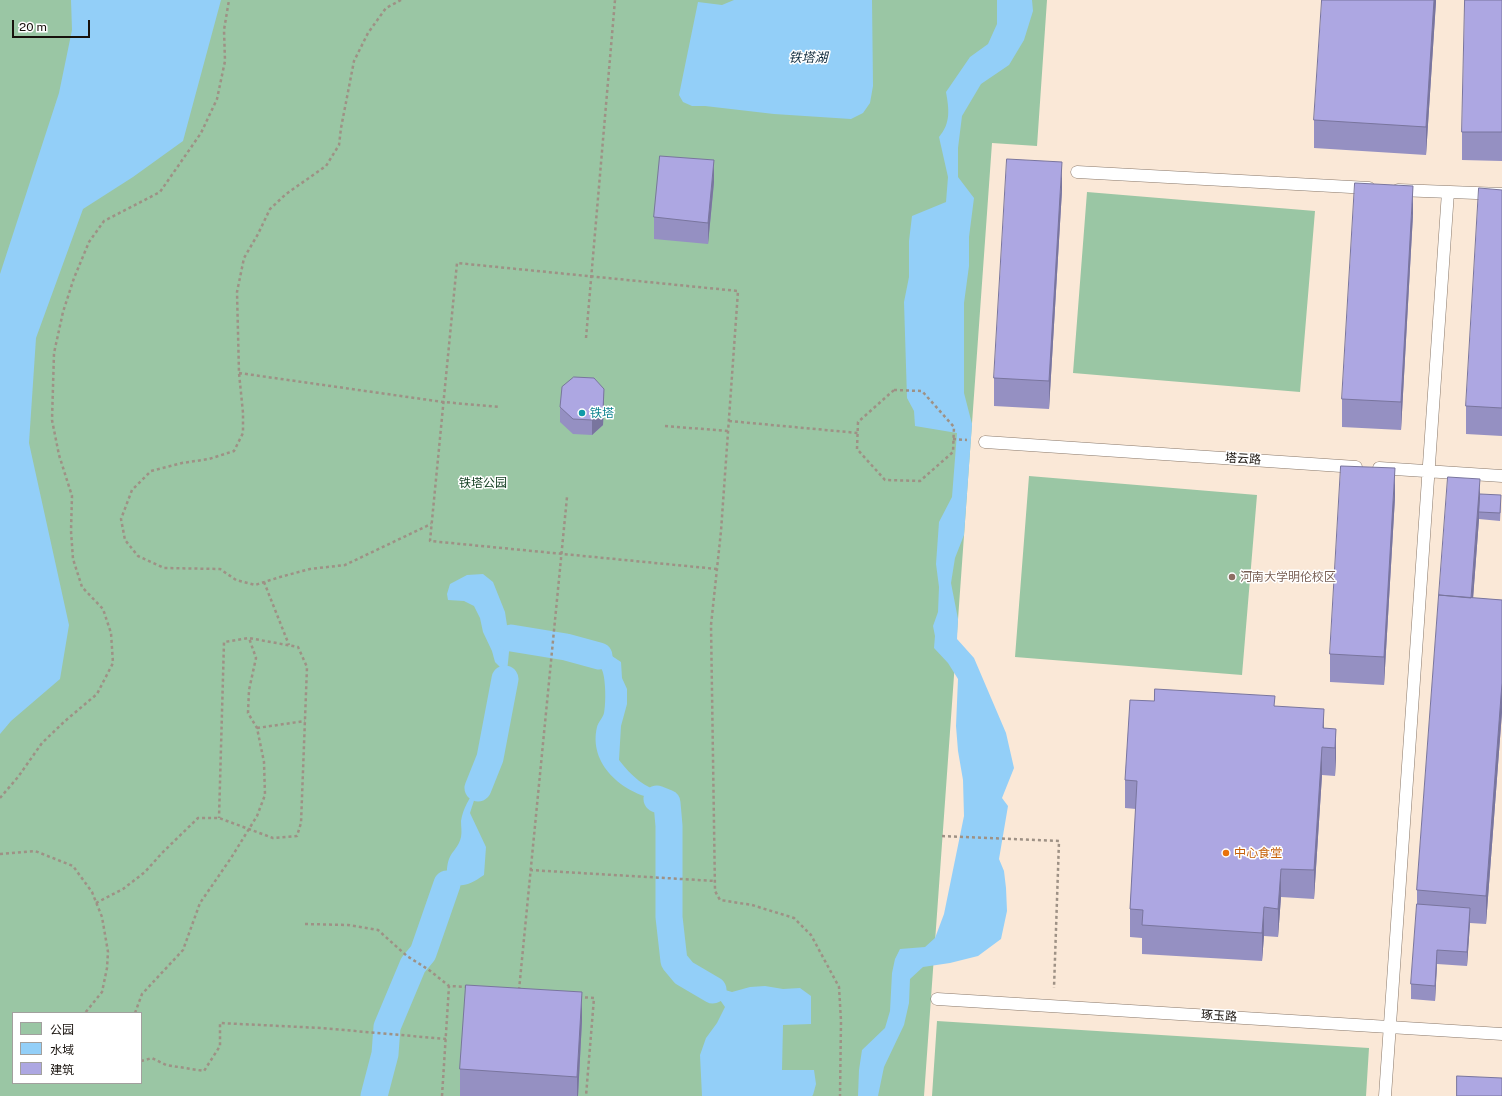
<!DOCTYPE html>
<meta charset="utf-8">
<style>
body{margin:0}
#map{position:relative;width:1502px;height:1096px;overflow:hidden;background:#fae8d7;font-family:"Public Sans","Noto Sans SC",sans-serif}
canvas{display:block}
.legend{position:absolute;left:12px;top:1012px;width:130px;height:72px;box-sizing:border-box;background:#fff;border:1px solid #a2a09e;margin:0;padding:5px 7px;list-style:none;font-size:12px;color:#17110c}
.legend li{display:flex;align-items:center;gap:8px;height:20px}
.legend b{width:20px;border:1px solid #a2a09e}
.scale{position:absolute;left:12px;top:20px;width:78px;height:18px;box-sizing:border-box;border:2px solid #17110c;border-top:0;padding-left:5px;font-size:12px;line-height:14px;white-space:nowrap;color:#17110c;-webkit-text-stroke:3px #fff;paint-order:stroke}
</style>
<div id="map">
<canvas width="1502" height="1096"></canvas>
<ul class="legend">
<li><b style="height:11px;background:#9ac6a4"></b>公园</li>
<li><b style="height:11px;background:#93cff8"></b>水域</li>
<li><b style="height:11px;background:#ada7e2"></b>建筑</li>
</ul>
<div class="scale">20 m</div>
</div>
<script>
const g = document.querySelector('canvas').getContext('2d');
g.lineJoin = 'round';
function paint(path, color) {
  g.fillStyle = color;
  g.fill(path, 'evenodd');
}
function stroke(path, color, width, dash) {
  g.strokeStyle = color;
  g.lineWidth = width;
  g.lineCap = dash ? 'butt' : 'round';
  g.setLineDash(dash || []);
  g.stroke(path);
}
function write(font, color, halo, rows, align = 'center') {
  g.font = font + ' "Public Sans","Noto Sans SC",sans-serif';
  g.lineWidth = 3;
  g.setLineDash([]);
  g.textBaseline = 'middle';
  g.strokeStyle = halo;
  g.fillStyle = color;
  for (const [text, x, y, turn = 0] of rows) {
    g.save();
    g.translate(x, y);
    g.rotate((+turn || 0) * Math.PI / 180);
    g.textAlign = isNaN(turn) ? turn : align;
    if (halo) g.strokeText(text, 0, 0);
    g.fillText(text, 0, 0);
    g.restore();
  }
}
const green = new Path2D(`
 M0,0H1047L1037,146L992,143L924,1096H0ZM13,1013H141V1083H13Z
 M1087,192L1315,211L1300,392L1073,373Z
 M1029,476L1257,495L1242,675L1015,657Z
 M937,1021L1369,1048L1366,1096H932Z`);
const water = new Path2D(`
 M71,0H221L183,141L133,177L83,209L36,338L29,443L69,625L60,679L11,721L0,734V274L59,93L72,30Z
 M734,0H872L873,86L870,103L863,113L851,119L774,114L705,106H692L683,102L679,95L698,2L722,5Z
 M997,0H1032L1033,11L1024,40L1009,65L981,84L962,116L958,148V177L974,198L969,237V266L964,303V393L972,424L964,535L955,558L951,583L958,619L957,639L974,658L1006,733L1014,768L1002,798L1008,806L999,859L1004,871L1006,888L1007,911L1001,939L978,956L950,963L923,967L910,979L909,1003L904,1025L884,1067L878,1096H858L859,1070L862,1050L885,1028L890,1011L892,973L895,959L900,949L925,947L935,938L944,914L964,816L963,780L958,751L956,726L958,679L948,663L934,648L935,636L933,626L938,612L939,587L936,564L939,522L952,497L957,433L915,426L914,411L907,398L904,302L909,277V241L912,216L946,202L948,177L939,137C951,123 949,109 946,92L970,57L988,44L997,24Z
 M483,574L493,582L505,612L508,632L511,638C508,653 509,665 505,679L503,670L495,662L492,651L483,632L480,618L474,606L464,601L448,600L447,594L450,584L467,575Z
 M599,656H612L621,662L622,678L627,689V704L621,726L619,760C632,777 644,787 664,793L657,799C623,794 588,764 597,727C598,722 603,718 604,713C606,704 606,679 602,670C601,667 597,663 594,661Z
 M478,788L470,813L486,847L484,875C471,884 463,888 447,884C447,876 446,867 449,859C452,851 459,847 461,837C462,832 461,826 461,821C463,809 469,797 478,788Z
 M765,986L783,989L800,988L811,996V1024L783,1025L782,1070H814L816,1084L813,1095L812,1096H702L700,1055L706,1038L717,1023L725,1007L713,990L715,987L732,992L750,987Z`);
const canal = new Path2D(`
 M511,638L566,647L599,656
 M478,788L490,758L505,679
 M657,799L667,803L669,826V917L674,961L684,973L713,990
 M374,1096L385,1054L387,1027L413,965L423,953L447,884`);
const path = new Path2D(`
 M401,0L386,8L368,33L354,61L341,128L339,145L326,166L286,194L270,209L258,234L244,258L237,292L239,373L243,413V433L234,451L209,459L182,463L151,471L132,490L121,519L125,540L138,556L164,568L220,569L236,580L255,585L280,577L310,569L345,565L431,524
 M586,338L615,0H613
 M239,373L443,402L500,407
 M894,390L922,391L954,427L953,452L920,481L885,480L857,449L858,422Z
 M729,421L858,433
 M665,426L728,431
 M953,439L967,440
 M717,569L430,541L457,263L738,291L721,531L711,625L715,891L720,900L752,905L794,918L811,935L839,987L841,1021L840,1096
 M264,582L289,645
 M257,728L305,721
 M0,798L18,777L42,743L65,721L97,694L113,663L111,633L103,609L82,587L73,559L71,531L72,496L59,455L52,420L54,353L63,312L74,278L89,242L104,221L160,192L201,133L217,99L225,61L224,30L229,0
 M942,836L1059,841L1054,988
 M0,854L35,851L73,866L92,892L102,917L108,952L107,968L102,992L85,1013
 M530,870L715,881
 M96,903L123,889L145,872L162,853L198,818H219L273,838L297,836L301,823L307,667L298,647L249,638L224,642L219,818
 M305,924L348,925L378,930L407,956L429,970L449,986
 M519,990L567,497
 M579,997L594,998L586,1096
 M135,1013L142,994L183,950L200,903L231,858L257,816L265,795L264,762L257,728L248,713L249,690L256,658L249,638
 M141,1061L152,1058L166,1065L204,1071L220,1046V1023L321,1028L446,1039
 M442,1096L449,986L469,987`);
const lane = new Path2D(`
 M1077,172L1369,188
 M1398,190L1502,194
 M985,442L1356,467
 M1379,468L1502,476
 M937,999L1502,1034
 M1385,1096L1448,192`);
const wall = new Path2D(`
 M1436,0L1426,155L1314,148V120Z
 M1502,0V161L1462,160V132Z
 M714,182L708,244L654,239V217Z
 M1062,190L1049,409L994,406V378Z
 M1502,190V436L1466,434V406Z
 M1413,214L1401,430L1342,427V399Z
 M604,404L603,425L592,435L573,434L560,422V407Z
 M1480,494L1501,503L1500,521L1479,519L1473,598L1502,600V712L1486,924L1470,923L1467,966L1437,964L1435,1001L1411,999V984L1417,904V890L1439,595Z
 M1395,497L1384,685L1330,682V654Z
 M1275,706L1324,728L1336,729V757L1335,776L1322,775L1314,899L1281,897L1278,937L1264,936L1262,961L1142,954V938L1130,937V909L1136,809L1125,808V780Z
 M582,1020L578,1096H460V1069Z`);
const shadedWall = new Path2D(`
 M1434,0H1436V2L1426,155V127Z
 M714,160V182L708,244V223Z
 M1062,162V190L1049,409V381Z
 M1413,186V214L1401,430V402Z
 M604,389V404L603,425L592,435V420Z
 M1395,468V497L1384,685V657Z
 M1480,479V501L1479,512V519L1471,626V604Z
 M1502,683V712L1486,924V896Z
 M1324,709V737L1323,728Z
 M1336,729V757L1335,776V748Z
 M1322,747V775L1314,899V870Z
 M1281,869V897L1278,937V909Z
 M1264,907V936L1262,961V933Z
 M1470,908V923L1467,966V952Z
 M1437,950V964L1435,1001V986Z
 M582,992V1020L578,1096H577V1077Z`);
const building = new Path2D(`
 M1322,0H1434L1426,127L1314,120Z
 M1465,0H1502V132H1462Z
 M660,156L714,160L708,223L654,217Z
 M1007,159L1062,162L1049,381L994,378Z
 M1355,183L1413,186L1401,402L1342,399Z
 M1479,188L1502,190V408L1466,406Z
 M574,377L594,378L604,389L603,410L592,420L573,419L560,407L562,387Z
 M1341,466L1395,468L1384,657L1330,654Z
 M1448,477L1480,479L1471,598L1439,595Z
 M1480,494L1501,495L1500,513L1479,512Z
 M1439,595L1502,600V683L1486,896L1417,890Z
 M1155,689L1275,696L1274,706L1324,709L1323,728L1336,729L1335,748L1322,747L1314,870L1281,869L1278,909L1264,907L1262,933L1142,925L1143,910L1130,909L1137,781L1125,780L1130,700L1154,701Z
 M1417,904L1470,908L1467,952L1437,950L1435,986L1411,984Z
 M466,985L582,992L577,1077L460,1069Z
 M1457,1076L1502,1078V1096H1457Z`);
const markers = [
 [582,413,4,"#0f9aa8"],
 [1232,577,4,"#8d6e63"],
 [1226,853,4,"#e8710a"]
];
const cultureNames = [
 ["铁塔",590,413]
];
const streetNames = [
 ["塔云路",1243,459,4],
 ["琢玉路",1219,1016,4]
];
const parkNames = [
 ["铁塔公园",483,483]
];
const educationNames = [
 ["河南大学明伦校区",1240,577]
];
const foodNames = [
 ["中心食堂",1234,853]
];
const waterNames = [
 ["铁塔湖",808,58]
];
paint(green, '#9ac6a4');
paint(water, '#93cff8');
stroke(canal, '#93cff8', 27);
stroke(lane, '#89786a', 13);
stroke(path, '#9e9185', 2.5, [3, 3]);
stroke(lane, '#fff', 12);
paint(wall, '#9590c2');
paint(shadedWall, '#79759e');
paint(building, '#ada7e2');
stroke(building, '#79759e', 1);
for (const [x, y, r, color] of markers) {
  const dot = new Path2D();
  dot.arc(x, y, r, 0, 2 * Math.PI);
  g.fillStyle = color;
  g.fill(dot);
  stroke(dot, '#fff', 1.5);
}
write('12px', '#0d838f', '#fff', cultureNames, 'left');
write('12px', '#17110c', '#fff', streetNames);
write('12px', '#0e3a1d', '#fff', parkNames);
write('12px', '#785e54', '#fff', educationNames, 'left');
write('12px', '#c56008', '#fff', foodNames, 'left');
write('italic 13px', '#112c3e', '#fff', waterNames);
</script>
